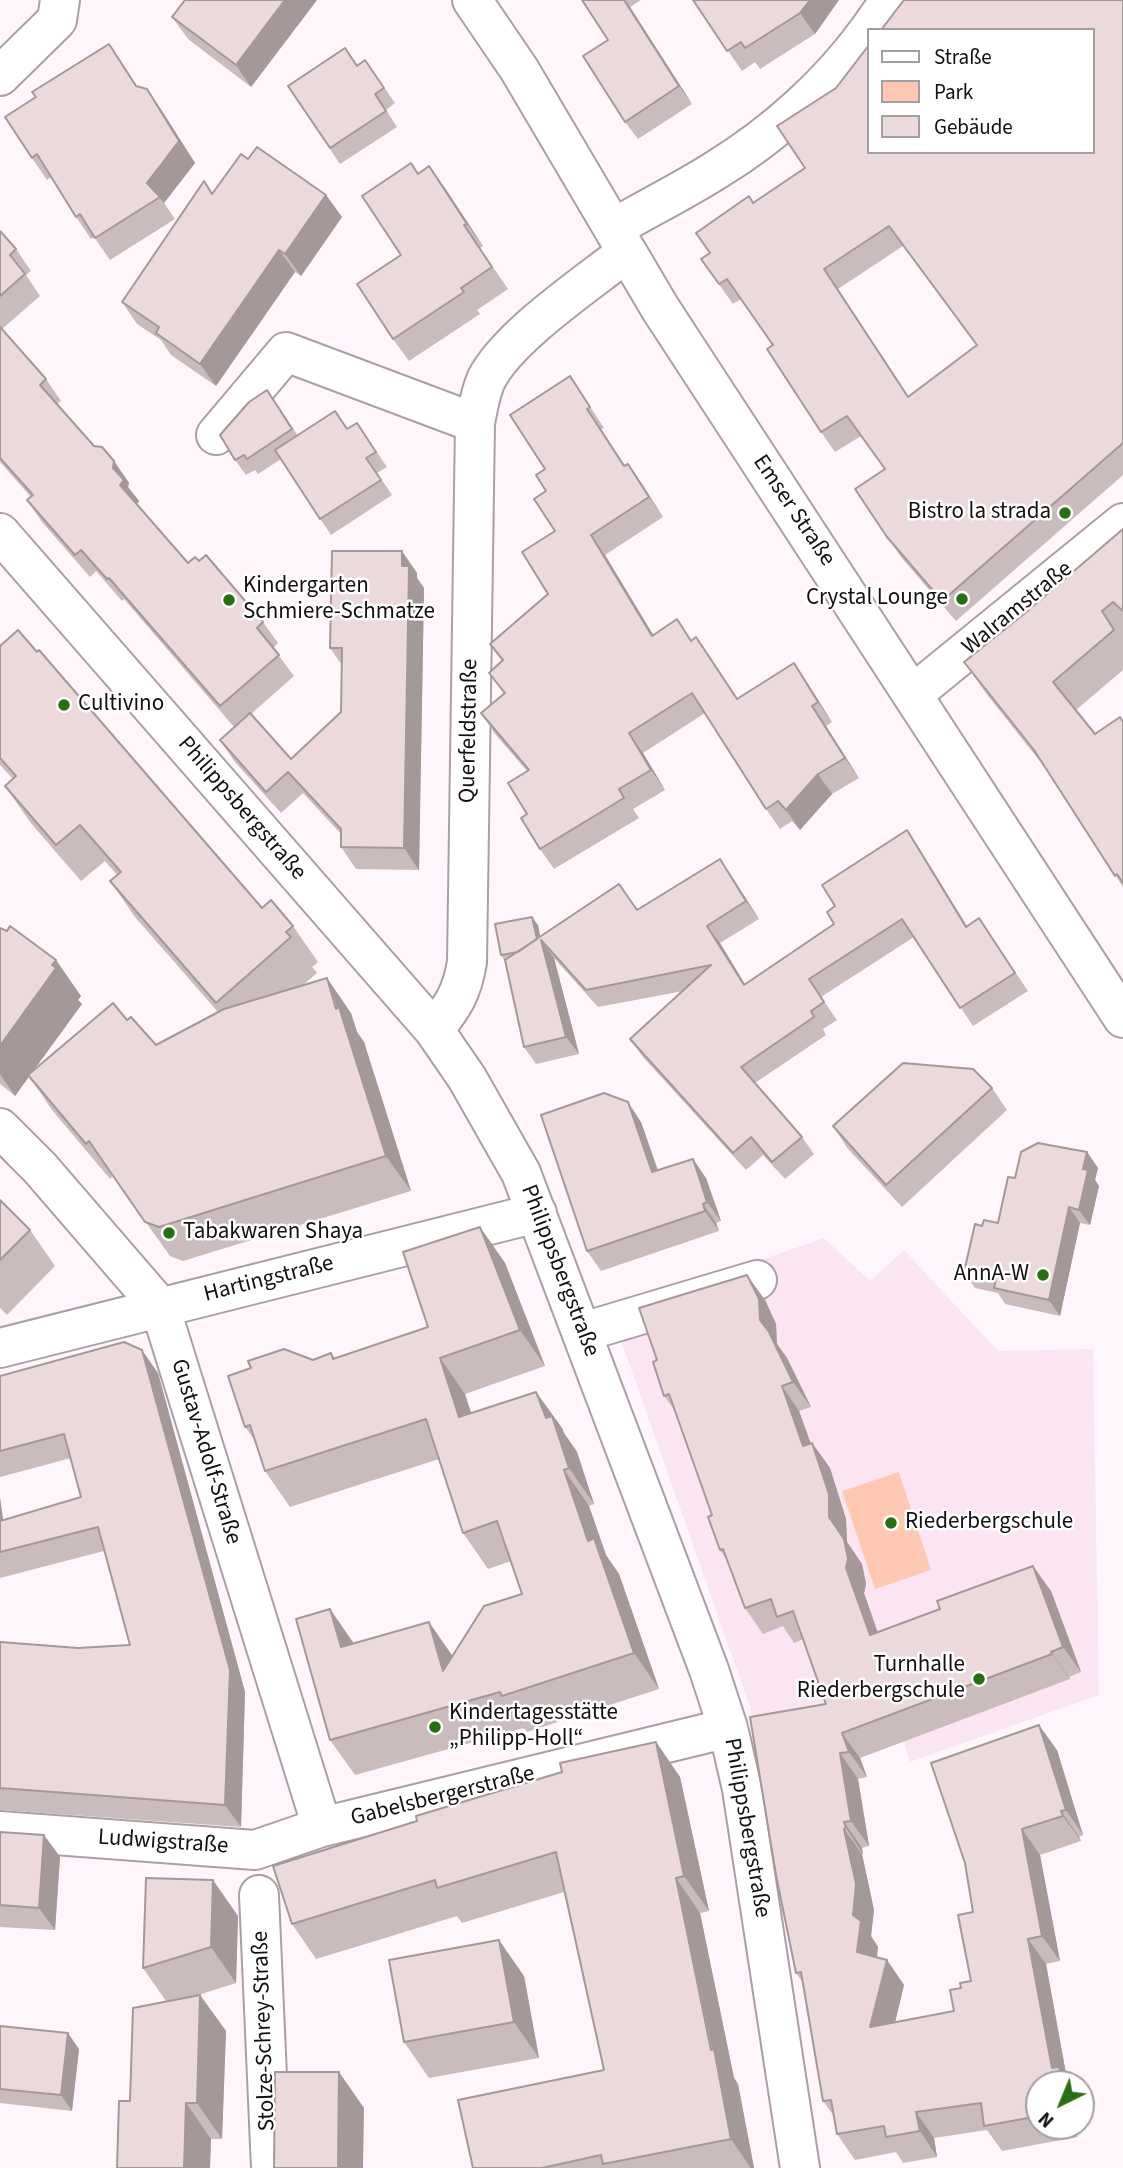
<!DOCTYPE html>
<meta charset="utf-8">
<style>
body{margin:0}
#map{position:relative;width:1123px;height:2168px;overflow:hidden;background:#fff6fb;font-family:"Source Sans 3",sans-serif}
canvas{display:block}
.legend{position:absolute;left:867px;top:28px;width:228px;height:126px;box-sizing:border-box;background:#fff;border:2px solid #a19fa0;margin:0;padding:9px 12px;list-style:none;font-size:21px;color:#140f12}
.legend li{display:flex;align-items:center;gap:14px;height:35px}
.legend b{width:35px;border:2px solid #a19fa0}
.north{position:absolute;left:1025px;top:2070px;width:70px;height:70px;box-sizing:border-box;background:#fff;border:2px solid #a19fa0;border-radius:50%;rotate:223deg;font-size:19px;font-weight:700;line-height:28px;text-align:center;color:#140f12}
.north::after{content:'';display:block;margin:auto;width:24px;height:32px;background:#277011;clip-path:polygon(50% 0,100% 100%,50% 72%,0 100%)}
</style>
<div id="map">
<canvas width="1123" height="2168"></canvas>
<ul class="legend">
<li><b style="height:9px;background:#fff"></b>Straße</li>
<li><b style="height:19px;background:#fec8b2"></b>Park</li>
<li><b style="height:19px;background:#ebd9db"></b>Gebäude</li>
</ul>
<div class="north">N</div>
</div>
<script>
const g = document.querySelector('canvas').getContext('2d');
g.lineJoin = 'round';
function paint(path, color) {
  g.fillStyle = color;
  g.fill(path, 'evenodd');
}
function stroke(path, color, width, dash) {
  g.strokeStyle = color;
  g.lineWidth = width;
  g.lineCap = dash ? 'butt' : 'round';
  g.setLineDash(dash || []);
  g.stroke(path);
}
function write(font, color, halo, rows, align = 'center') {
  g.font = font + ' "Source Sans 3",sans-serif';
  g.lineWidth = 5;
  g.setLineDash([]);
  g.textBaseline = 'middle';
  g.strokeStyle = halo;
  g.fillStyle = color;
  for (const [text, x, y, turn = 0] of rows) {
    g.save();
    g.translate(x, y);
    g.rotate((+turn || 0) * Math.PI / 180);
    g.textAlign = isNaN(turn) ? turn : align;
    if (halo) g.strokeText(text, 0, 0);
    g.fillText(text, 0, 0);
    g.restore();
  }
}
const built = new Path2D(`
 M824,1238L870,1281L904,1250L998,1351L1093,1349L1099,1695L910,1762L888,1690L754,1728L750,1707L611,1312Z`);
const green = new Path2D(`
 M899,1472L931,1570L875,1589L842,1491Z`);
const minor = new Path2D(`
 M472,0L519,69L660,308L1123,1018
 M869,30L890,0
 M0,76L57,20L60,0
 M614,228C648,208 683,191 716,170C775,134 829,85 869,30
 M216,435L286,352L475,423
 M0,533L434,1030L467,1078L521,1173L709,1670L728,1728L742,1789L800,2168
 M913,694L1123,523
 M434,1030C453,1006 462,993 467,962L475,423C478,408 480,394 486,380C508,336 588,283 627,252
 M0,1128L40,1168L160,1307L322,1827
 M583,1332L757,1280
 M0,1348L537,1213
 M0,1831L255,1850L322,1827L728,1728
 M259,1895L271,2168`);
const wall = new Path2D(`
 M317,0L251,87L188,39L172,17Z
 M582,0H641L630,7L692,104L638,139L625,122L608,40Z
 M693,0H839L815,34L760,69L755,62L742,71Z
 M1123,0V475L956,621L901,557L855,489L885,469L861,436L835,452L821,432L773,345L741,299L733,304L701,259L710,253L754,203ZM903,246L977,346L909,397L838,289Z
 M365,60L395,103L386,110L397,127L340,164L288,86L357,66Z
 M124,66L137,86L147,89L162,111L195,163L164,203L175,219L110,260L94,237L91,239L76,217L51,177L47,180L32,158Z
 M248,159L326,195L342,217L301,276L295,272L216,386L171,355L161,340L137,324L122,302L213,194Z
 M418,173L445,188L483,246L480,248L508,289L477,310L480,314L409,361L393,339L401,255Z
 M0,231L16,249L31,271L26,275L40,296L2,329L46,379L61,401L57,404L94,446L114,461L129,483L128,487L139,501L137,504L188,563L199,561L263,622L278,643L273,648L294,676L251,714L291,759L341,712L342,665L330,648L417,573V578L424,588L419,870L356,869L341,847V834L303,793L281,813L235,762L220,740L234,727L124,599L122,601L96,571L90,577L42,522L27,500L31,497L0,462Z
 M570,376L604,428L601,429L625,466L628,464L663,517L605,555L653,635L692,640L710,657L738,699L808,684L832,722L826,726L859,778L832,794L800,830L792,821L780,829L766,809L705,713L643,753L665,790L633,809L639,818L554,869L540,849L527,814V771L495,734L481,713L504,694L489,673L502,661L490,644L548,594L555,531L546,491L545,469Z
 M278,405L298,436L348,429L357,423L387,467L377,473L392,495L331,535L281,459L258,474L255,470L246,475L235,460Z
 M1123,529V670L1076,710L1095,734L1123,722V887L1046,769L985,692L964,662L1025,613Z
 M0,646L262,908L293,926L318,962L312,967L317,973L303,985L351,1013L357,1032L364,1042L411,1191L183,1261L170,1256L113,1176L110,1179L52,1110L29,1076L15,1096L0,1084V928L81,996L78,1000L82,1004L33,1071L127,1020L156,1045L218,1012L135,917L110,881L117,875L105,861L81,881L30,822L5,786L13,779L0,765Z
 M907,830L919,848L967,926L991,936L1028,991L973,1026L914,937L821,997L837,1020L823,1029L826,1035L755,1083L802,1137L814,1154L785,1179L763,1155L746,1170L643,1057L630,1039L683,991L598,1007L554,958L579,1054L536,1064L524,1047L505,961L501,955L538,925L540,937L638,910L732,877L759,919L720,943L745,984L834,924L835,906Z
 M992,1088L1007,1110L902,1207L848,1149L833,1126Z
 M641,1122L658,1170L706,1178L721,1221L716,1223L719,1231L601,1271L587,1251Z
 M1087,1152L1098,1168L1095,1180L1099,1186L1090,1225L1080,1223L1060,1316L1005,1304L998,1293L975,1288L964,1272L982,1226L998,1223L1015,1178Z
 M0,1200L30,1230L55,1266L7,1315L0,1308Z
 M480,1227L505,1263L545,1366L465,1394L471,1413L536,1392L562,1428L564,1433L577,1452L594,1504L589,1506L606,1555L619,1574L659,1689L527,1732L524,1728L355,1775L330,1740L353,1643L452,1656L522,1594L511,1561L488,1569L463,1533L439,1459L290,1507L265,1471L256,1442L245,1427L313,1360L331,1353L335,1358L428,1327Z
 M765,1300L776,1324L777,1344L787,1358L811,1407L799,1411L811,1444L812,1443L830,1468L846,1519L847,1542L862,1564L866,1584L864,1593L878,1632L1051,1591L1081,1672L1069,1677L1070,1679L860,1758L867,1777L858,1779L869,1846L862,1848L863,1854H862L874,1910L871,1936L878,1947L877,1957L887,1960L904,1985L895,2022L954,2011L961,1988L971,1981L973,1912L1057,1750L1083,1835L1079,1837L1081,1841L1040,1855L1060,1961L1046,1964L1067,2079L1039,2084V2126H1081V2119L1082,2127L1075,2129L1077,2137L1002,2151L987,2130L934,2138L937,2157L903,2163L896,2152L855,2160L837,2134L834,2116L823,2101L803,1983L796,1973L826,1704L803,1639L794,1643L783,1626L763,1634L745,1608L728,1562L720,1550L712,1515L676,1412L664,1396L657,1360Z
 M158,1373L245,1692L241,1827L0,1810V1642L78,1648L130,1645L104,1551L0,1578V1498L3,1520L81,1497L71,1458L0,1477V1376Z
 M656,1742L680,1777L709,1911L700,1913L734,2078L738,2084L754,2168H473L604,2070L564,1892L462,1923L457,1916L316,1959L292,1924L417,1821L562,1772Z
 M0,1832L44,1835L60,1857L55,1930L0,1927Z
 M238,1916L236,1983L192,1997L200,1995L226,2031L222,2139H211L210,2168H117L166,2001L143,1968Z
 M524,1976L539,2058L429,2078L404,2042Z
 M0,2026L79,2049L72,2111L0,2103Z`);
const shadedWall = new Path2D(`
 M285,0H317L251,87L236,65Z
 M624,0L630,7L692,104L679,86Z
 M810,0H839L815,34L800,13Z
 M147,89L162,111L195,163L164,203L147,183Z
 M429,166L445,188L483,246L467,224Z
 M326,195L342,217L301,276L285,254Z
 M279,250L295,272L216,386L200,364Z
 M824,269L838,289L922,418L908,397Z
 M587,409L601,429L638,486L624,466Z
 M114,461L129,483L128,487L139,501L135,507L120,485L113,468Z
 M628,464L642,484L663,517L649,497Z
 M591,535L605,555L666,656L652,636Z
 M402,551L417,573V578L424,588L419,870L404,848Z
 M794,663L808,684L832,722L818,702Z
 M812,706L826,726L859,778L845,758Z
 M629,733L643,753L665,790L651,770Z
 M818,774L832,794L800,830L786,810Z
 M907,830L919,848L978,945L966,927Z
 M720,859L732,877L759,919L746,901Z
 M532,917L538,925L544,956L538,948Z
 M707,926L720,943L756,1003L744,985Z
 M541,940L554,958L579,1054L566,1037Z
 M56,960L81,996L78,1000L82,1004L15,1096L0,1074V1046Z
 M327,978L351,1013L357,1032L364,1042L411,1191L386,1156Z
 M628,1102L641,1122L665,1192L652,1172Z
 M1087,1152L1098,1168L1095,1180L1099,1186L1090,1225L1079,1210L1083,1169Z
 M693,1159L706,1178L721,1221L707,1202Z
 M703,1204L716,1223L719,1231L705,1211Z
 M1069,1207L1080,1223L1060,1316L1049,1300Z
 M480,1227L505,1263L545,1366L520,1330Z
 M747,1275L765,1300L776,1324L777,1344L787,1358L811,1407L793,1382L760,1320Z
 M142,1350L158,1373L245,1692L241,1827L225,1805Z
 M440,1358L465,1394L484,1453L459,1417Z
 M782,1386L799,1411L821,1472L803,1446Z
 M536,1392L562,1428L564,1433L577,1452L594,1504L569,1468L546,1418Z
 M812,1443L830,1468L846,1519L847,1542L862,1564L866,1584L864,1593L887,1661L870,1635L829,1517Z
 M564,1470L589,1506L606,1555L619,1574L659,1689L634,1653L588,1541Z
 M0,1498L7,1546L0,1536Z
 M1033,1566L1051,1591L1081,1672L1063,1647Z
 M330,1609L355,1645L341,1647Z
 M429,1622L454,1658L443,1671Z
 M1051,1652L1069,1677L1070,1679L1052,1654Z
 M1039,1725L1057,1750L1083,1835L1066,1810Z
 M842,1733L860,1758L867,1777L849,1752Z
 M656,1742L680,1777L709,1911L684,1876Z
 M840,1753L858,1779L869,1846L851,1821Z
 M1061,1811L1079,1837L1081,1841L1063,1816Z
 M844,1822L862,1848L863,1854L846,1828Z
 M844,1829L862,1854L874,1910L871,1936L878,1947L874,1978L857,1952Z
 M1022,1829L1040,1855L1060,1961L1042,1936Z
 M44,1835L60,1857L55,1930L39,1908Z
 M676,1878L700,1913L734,2078L738,2084L754,2168H751L731,2139Z
 M213,1880L238,1916L236,1983L211,1947Z
 M1028,1939L1046,1964L1067,2079L1071,2084H1062L1052,2068Z
 M499,1940L524,1976L539,2058L514,2022Z
 M887,1960L904,1985L888,2052L870,2027Z
 M200,1995L226,2031L222,2139L197,2103Z
 M68,2033L79,2049L72,2111L61,2095Z
 M339,2072L364,2108L363,2168H338Z
 M186,2103L211,2139L210,2168H184Z
 M916,2112L934,2138L937,2157L920,2131Z
 M1069,2126H1074L1075,2129L1077,2137Z`);
const building = new Path2D(`
 M185,0H285L236,65L172,17Z
 M582,0H624L679,86L625,122L583,56L608,40Z
 M693,0H810L800,13L745,48L741,42L727,51Z
 M904,0H1123V443L942,601L887,537L855,489L885,469L847,416L821,432L767,349L773,345L727,279L719,284L701,259L710,253L696,233L749,196L753,203L805,168L777,126L836,88L869,45V152H1093V30H881ZM889,226L977,345L908,397L824,269Z
 M109,44L136,86L147,89L179,141L147,183L160,197L95,238L80,214L76,217L37,154L32,158L5,117L36,97L32,92Z
 M345,48L357,66L365,60L384,88L375,94L386,111L330,148L288,86Z
 M257,147L326,195L285,254L279,250L200,364L156,333L159,327L122,302L204,181L212,194L241,154L248,159Z
 M411,163L418,174L429,166L467,224L464,225L492,267L461,288L464,292L393,339L357,284L401,255L362,196Z
 M0,231L16,249L10,255L25,274L0,296Z
 M0,327L46,379L40,385L94,446L102,447L114,461L113,468L124,480L120,485L188,563L195,557L199,561L206,555L263,622L257,628L279,655L220,706L109,578L107,579L81,550L75,555L27,500L33,495L0,458Z
 M570,376L590,407L587,409L624,466L628,464L649,497L591,535L652,636L677,619L691,641L696,637L737,699L794,663L818,702L812,706L845,758L818,774L786,810L778,801L766,809L692,693L629,733L651,770L619,789L624,798L540,849L521,818L527,814L508,783L529,770L481,713L505,693L489,673L503,660L490,644L548,594L522,552L555,531L534,499L546,491L536,475L545,469L510,415Z
 M267,390L292,429L247,459L244,455L235,460L220,435L249,402Z
 M335,411L347,429L357,423L376,452L366,458L381,480L320,519L275,450Z
 M1123,529V611L1113,602L1102,611L1114,630L1053,682L1095,734L1120,717L1123,722V883L1117,874L1115,876L1034,750L964,662L1025,613Z
 M332,551H402V566H409L404,848L341,847V829L288,772L266,792L220,740L250,713L291,759L341,712L342,648H330Z
 M18,630L37,652L39,650L262,908L271,900L293,926L286,932L291,937L216,1003L110,881L121,872L80,825L56,845L5,786L16,776L0,758V646Z
 M907,830L966,927L979,918L1015,973L960,1008L902,919L809,979L824,1002L811,1011L814,1017L741,1067L802,1137L772,1162L751,1137L733,1153L630,1039L711,965L586,990L541,940L566,1037L524,1047L505,960L619,884L637,910L720,859L746,901L707,926L744,985L834,924L827,912L835,906L822,885Z
 M532,917L537,939L518,952L501,955L495,924Z
 M10,926L56,960L52,965L56,968L0,1046V928L7,931Z
 M327,978L336,1009L339,1007L386,1156L159,1227L145,1222L89,1141L86,1144L28,1075L113,1003L127,1020L131,1017L156,1045L224,1009Z
 M903,1063L973,1069L992,1088L886,1185L833,1126Z
 M604,1093L628,1102L652,1172L693,1159L707,1202L703,1204L705,1211L587,1251L541,1115Z
 M1038,1143L1087,1152L1083,1169L1088,1170L1079,1210L1069,1207L1049,1300L994,1288L996,1279L964,1272L975,1224L982,1226L984,1220L998,1223L1008,1177L1015,1178L1021,1152Z
 M0,1200L30,1230L0,1260Z
 M480,1227L520,1330L440,1358L459,1417L536,1392L546,1418L552,1416L569,1468L564,1470L588,1541L594,1538L634,1653L502,1696L500,1692L330,1740L296,1619L330,1609L341,1647L429,1622L443,1671L484,1606L522,1594L497,1521L463,1533L426,1419L265,1471L250,1425L245,1427L228,1376L251,1368L248,1361L284,1349L313,1360L331,1353L333,1359L428,1327L403,1252Z
 M747,1275L759,1299L760,1320L769,1332L793,1382L782,1386L803,1446L812,1443L829,1494V1517L844,1539L848,1559L846,1568L870,1635L940,1609L937,1601L1033,1566L1063,1647L1051,1652L1052,1654L842,1733L849,1752L840,1753L851,1821L844,1822L846,1828L844,1829L856,1884L853,1915L861,1921L857,1952L887,1960L870,2027L954,2011L950,1990L961,1988L960,1983L971,1981L958,1915L973,1912L965,1863L931,1763L1039,1725L1066,1810L1061,1811L1063,1816L1022,1829L1042,1936L1028,1939L1052,2068L1059,2067L1062,2084H1039V2116L984,2126L981,2103L916,2112L920,2131L886,2137L884,2126L837,2134L831,2100L823,2101L801,1972L796,1973L776,1875L750,1717L826,1704L793,1611L777,1617L771,1599L745,1608L723,1549L720,1550L708,1517L712,1515L669,1394L664,1396L653,1362L657,1360L639,1308Z
 M124,1342L142,1350L230,1670L225,1805L0,1788V1642L78,1648L130,1645L98,1527L0,1552V1521L81,1497L64,1434L0,1451V1376Z
 M656,1742L684,1876L676,1878L711,2050L714,2049L731,2139L603,2164L601,2155L542,2168H473L458,2100L604,2070L556,1852L437,1888L435,1880L292,1924L273,1866L417,1821L416,1816L562,1772L560,1763Z
 M0,1832L44,1835L39,1908L0,1905Z
 M146,1878L213,1880L211,1947L143,1968Z
 M499,1940L514,2022L404,2042L389,1960Z
 M200,1995L197,2103H186L184,2168H117L119,2101H130L133,2008Z
 M0,2026L68,2033L61,2095L0,2089Z
 M275,2072H339L338,2168H274Z`);
const markers = [
 [1065,513,7,"#277011"],
 [962,599,7,"#277011"],
 [229,600,7,"#277011"],
 [64,705,7,"#277011"],
 [169,1233,7,"#277011"],
 [1043,1275,7,"#277011"],
 [891,1523,7,"#277011"],
 [979,1679,7,"#277011"],
 [435,1727,7,"#277011"]
];
const streetNames = [
 ["Emser Straße",793,511,56],
 ["Walramstraße",1018,609,-39],
 ["Querfeldstraße",470,731,-89],
 ["Philippsbergstraße",241,809,49],
 ["Philippsbergstraße",559,1271,69],
 ["Hartingstraße",269,1280,-14],
 ["Gustav-Adolf-Straße",205,1452,73],
 ["Gabelsbergerstraße",443,1797,-14],
 ["Philippsbergstraße",746,1828,80],
 ["Ludwigstraße",163,1843,4],
 ["Stolze-Schrey-Straße",265,2031,-92]
];
const poiNames = [
 ["Bistro la strada",1051,513,"right"],
 ["Kindergarten",243,587],
 ["Schmiere-Schmatze",243,613],
 ["Crystal Lounge",948,599,"right"],
 ["Cultivino",78,705],
 ["Tabakwaren Shaya",183,1233],
 ["AnnA-W",1029,1275,"right"],
 ["Riederbergschule",905,1523],
 ["Turnhalle",965,1666,"right"],
 ["Riederbergschule",965,1692,"right"],
 ["Kindertagesstätte",449,1714],
 ["„Philipp-Holl“",449,1740]
];
paint(built, '#fbe5f3');
paint(green, '#fec8b2');
stroke(minor, '#ac9ea7', 42);
stroke(minor, '#fff', 38);
paint(wall, '#cabbbc');
paint(shadedWall, '#a49899');
paint(building, '#ebd9db');
stroke(building, '#a49899', 2);
for (const [x, y, r, color] of markers) {
  const dot = new Path2D();
  dot.arc(x, y, r, 0, 2 * Math.PI);
  g.fillStyle = color;
  g.fill(dot);
  stroke(dot, '#fff', 2.5);
}
write('23px', '#140f12', '#fff', streetNames);
write('23px', '#140f12', '#fff', poiNames, 'left');
</script>
